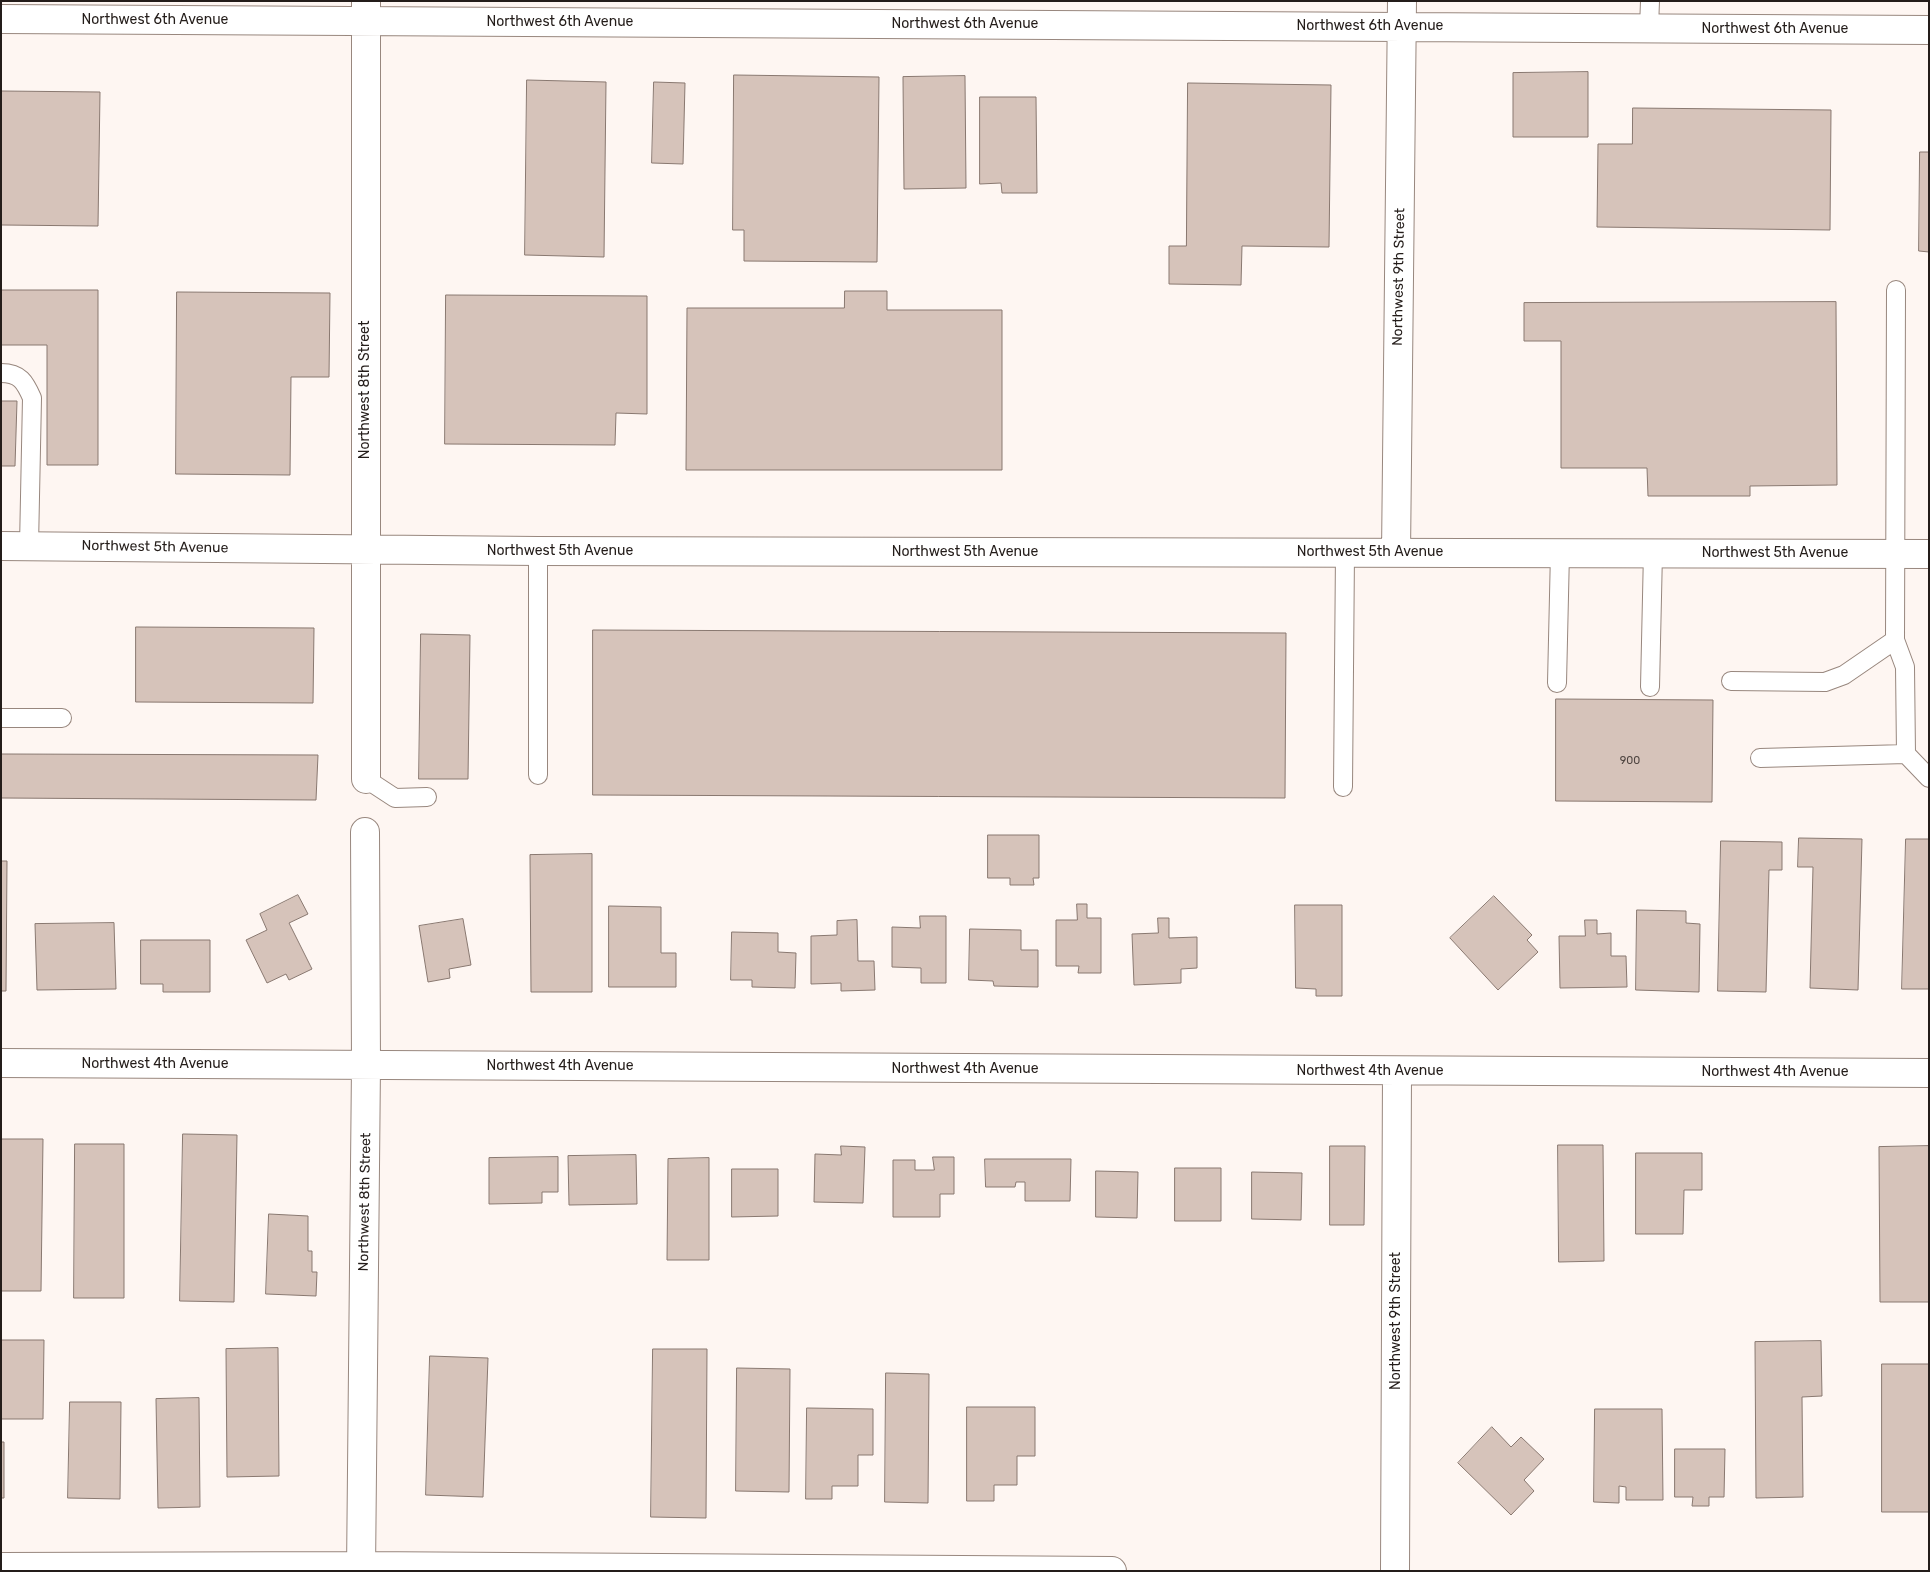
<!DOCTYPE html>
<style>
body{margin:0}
#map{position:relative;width:1930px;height:1572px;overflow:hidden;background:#fef6f2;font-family:Rubik,sans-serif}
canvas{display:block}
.frame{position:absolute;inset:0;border:2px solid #241d1a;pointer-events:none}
</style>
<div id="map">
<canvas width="1930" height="1572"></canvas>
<div class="frame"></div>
</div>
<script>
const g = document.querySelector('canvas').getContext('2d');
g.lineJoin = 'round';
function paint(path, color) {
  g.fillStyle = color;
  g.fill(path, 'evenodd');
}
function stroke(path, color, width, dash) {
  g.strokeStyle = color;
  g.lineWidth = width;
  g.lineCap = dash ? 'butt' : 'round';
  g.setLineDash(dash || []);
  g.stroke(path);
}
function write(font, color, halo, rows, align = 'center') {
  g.font = font + ' Rubik,sans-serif';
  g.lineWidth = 5;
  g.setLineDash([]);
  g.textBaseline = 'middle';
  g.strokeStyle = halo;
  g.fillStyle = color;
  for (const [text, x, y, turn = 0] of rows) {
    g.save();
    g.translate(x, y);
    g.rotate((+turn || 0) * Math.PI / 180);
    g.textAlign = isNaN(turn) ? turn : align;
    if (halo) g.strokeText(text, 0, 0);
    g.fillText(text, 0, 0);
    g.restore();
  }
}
const building = new Path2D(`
 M1588,72V137H1513V73Z
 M734,75L879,77L877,262L744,261V230H733Z
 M965,76L966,188L904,189L903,77Z
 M527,80L606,82L604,257L525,255Z
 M654,82L685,83L683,164L652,163Z
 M1188,83L1331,85L1329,247L1242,246L1241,285L1169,284V246H1186Z
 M1,91L100,92L98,226L1,225Z
 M980,97H1036L1037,193H1002L1001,183L980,184Z
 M1633,108L1831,110L1830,230L1597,227L1598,144H1632Z
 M1920,152H1929V252L1919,251Z
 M1,290H98V465H47V345H1Z
 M845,291H887V310H1002V470H686L687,308H844Z
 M177,292L330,293L329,377H291L290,475L176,474Z
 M446,295L647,296V414L616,413L615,445L445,444Z
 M1836,302L1837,485L1750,486V496H1648L1647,468H1561V341H1524V303Z
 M1,401H17L15,466H1Z
 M136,627L314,628L313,703L136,702Z
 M593,630L1286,633L1285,798L593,795Z
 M421,634L470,635L468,779H419Z
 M1556,699L1713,700L1712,802L1556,801Z
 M1,754L318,755L316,800L1,798Z
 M988,835H1039V878H1033L1034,885H1010V878H988Z
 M1799,838L1862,839L1858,990L1810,988L1813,867H1798Z
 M1906,839H1929V989H1902Z
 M1721,841L1782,842V870H1769L1766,992L1718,991Z
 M592,854V992H531L530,855Z
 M1,861H7L6,991H1Z
 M298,895L308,914L289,923L312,969L289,980L286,974L267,983L246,940L267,930L260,914Z
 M1494,896L1532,935L1527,940L1538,952L1498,990L1450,938Z
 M1077,904H1087V918H1101V973H1078L1079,966H1056V920H1077Z
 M1295,905H1342V996H1316V989L1296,988Z
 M609,906L661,907V953H676V987H609Z
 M1637,910L1686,911V923L1700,924L1699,992L1636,990Z
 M920,916H946V983H921V968L892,967V927L920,928Z
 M1158,918H1169V938L1197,937V968L1181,969V983L1134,985L1132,934L1158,933Z
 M463,919L471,965L449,969L450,978L428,982L419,926Z
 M857,920L858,961H874L875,990L841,991V983L811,984V936L837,935V921Z
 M1585,920H1597V934L1611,933V956H1626L1627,987L1560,988L1559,936H1585Z
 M114,923L116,989L37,990L35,924Z
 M970,929L1021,930V950H1038V987L994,986L993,981L969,980Z
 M732,932L778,933V952L796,953L795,988L752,987V980H731Z
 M141,940H210V992H163V984H141Z
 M183,1134L237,1135L234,1302L180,1301Z
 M1,1139H43L41,1291H1Z
 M75,1144H124V1298H74Z
 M1558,1145H1603L1604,1261L1559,1262Z
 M841,1146L865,1147L863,1203L814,1202L815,1154L841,1155Z
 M1330,1146H1365L1364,1225H1330Z
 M1929,1146V1302H1880L1879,1147Z
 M1636,1153H1702V1190H1684L1683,1234H1636Z
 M636,1155L637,1204L569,1205L568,1156Z
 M558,1157V1192H542V1203L489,1204V1158Z
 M933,1157H954V1194H940V1217H893V1160H915V1170H934Z
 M709,1158V1260H667L668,1159Z
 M985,1159H1071L1070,1201H1025V1182H1016L1015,1187H986Z
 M1175,1168H1221V1221H1175Z
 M732,1169H778V1216L732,1217Z
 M1096,1171L1138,1172L1137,1218L1096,1217Z
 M1252,1172L1302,1173L1301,1220L1252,1219Z
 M269,1214L308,1216V1251H312V1272H317L316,1296L266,1294Z
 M1,1340H44L43,1419H1Z
 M1821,1341L1822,1396L1802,1397L1803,1497L1756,1498L1755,1342Z
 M278,1348L279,1476L227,1477L226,1349Z
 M653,1349H707L706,1518L651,1517Z
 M430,1356L488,1358L483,1497L426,1495Z
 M1882,1364H1929V1512H1882Z
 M737,1368L790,1369L789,1492L736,1491Z
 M886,1373L929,1374L928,1503L885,1502Z
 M199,1398L200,1507L158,1508L156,1399Z
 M70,1402H121L120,1499L68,1498Z
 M967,1407H1035V1456H1017V1485H994V1501H967Z
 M807,1408L873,1409V1455H858V1486H832V1499H806Z
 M1595,1409H1662L1663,1500H1626V1487L1619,1486V1503L1594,1502Z
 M1492,1427L1511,1447L1521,1437L1544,1459L1524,1480L1534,1491L1511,1515L1458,1463Z
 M1,1442H4V1498H1Z
 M1675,1449H1725L1724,1497H1709V1506H1692L1693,1497H1675Z`);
const lane = new Path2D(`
 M1649,28L1650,1
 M1896,290L1895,640L1905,667L1906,754L1929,778
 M1,373C20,373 25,382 32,398L29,546
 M1731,681L1825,682L1844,675L1895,640
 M1557,683L1560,552
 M1650,687L1653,552
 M1,718H62
 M1760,758L1906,754
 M538,775V551
 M366,779L395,798L427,797
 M1343,787L1345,552`);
const street = new Path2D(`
 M1,19L1929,30
 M1,546L538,551L1929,554
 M1396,553L1402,1
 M366,779V1
 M1,1063L1929,1073
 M1,1567L361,1566L1112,1571
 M361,1571L366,1065L365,832
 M1395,1571L1397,1071`);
const numberNames = [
 ["900",1630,761]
];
const streetNames = [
 ["Northwest 6th Avenue",155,20],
 ["Northwest 6th Avenue",560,22],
 ["Northwest 6th Avenue",965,24],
 ["Northwest 6th Avenue",1370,26],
 ["Northwest 6th Avenue",1775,29],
 ["Northwest 9th Street",1399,277,-89],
 ["Northwest 8th Street",365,390,-90],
 ["Northwest 5th Avenue",155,547,1],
 ["Northwest 5th Avenue",560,551],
 ["Northwest 5th Avenue",965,552],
 ["Northwest 5th Avenue",1370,552],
 ["Northwest 5th Avenue",1775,553],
 ["Northwest 4th Avenue",155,1064],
 ["Northwest 4th Avenue",560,1066],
 ["Northwest 4th Avenue",965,1069],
 ["Northwest 4th Avenue",1370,1071],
 ["Northwest 4th Avenue",1775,1072],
 ["Northwest 8th Street",365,1202,-89],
 ["Northwest 9th Street",1396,1321,-90]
];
paint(building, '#d6c3ba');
stroke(building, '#897870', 1);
stroke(lane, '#98877e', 20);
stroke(street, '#98877e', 30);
stroke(lane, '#fff', 18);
stroke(street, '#fff', 28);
write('11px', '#504642', null, numberNames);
write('14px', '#241d1a', '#fff', streetNames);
</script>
